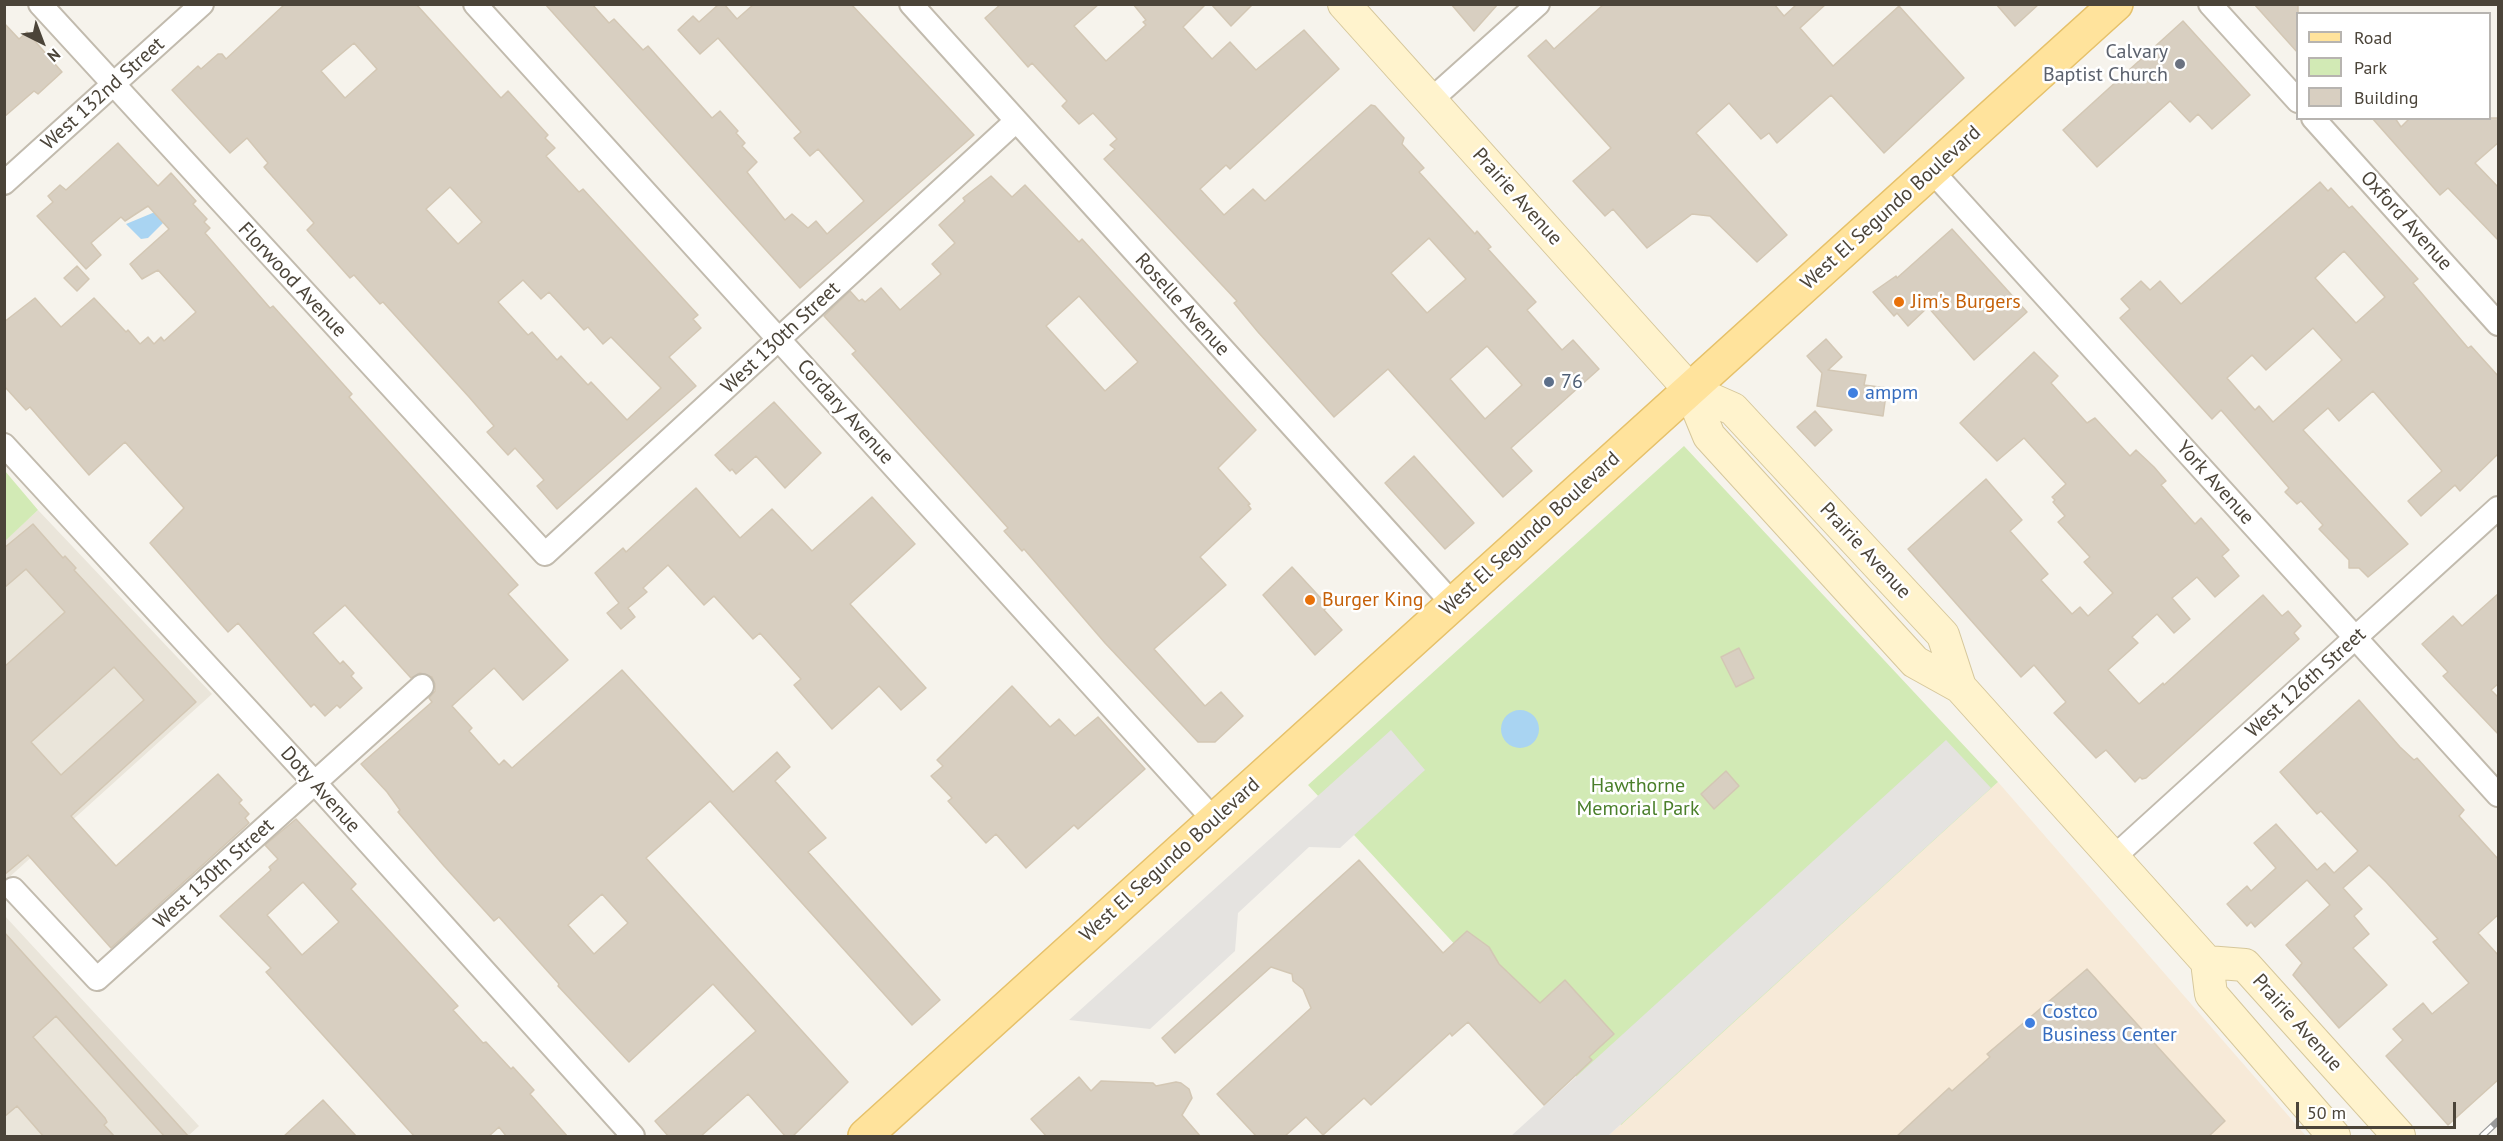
<!DOCTYPE html>
<style>
body{margin:0}
#map{position:relative;width:2503px;height:1141px;overflow:hidden;background:#f6f3ec;font-family:"PT Sans",sans-serif}
canvas{display:block}
.frame{position:absolute;inset:0;border:6px solid #4b4439;pointer-events:none}
.legend{position:absolute;left:2296px;top:12px;width:195px;height:108px;box-sizing:border-box;background:#fff;border:2px solid #b7b4b0;margin:0;padding:8px 10px;list-style:none;font-size:18px;color:#4b4439}
.legend li{display:flex;align-items:center;gap:12px;height:30px}
.legend b{width:30px;border:2px solid #b7b4b0}
.north{position:absolute;left:12px;top:12px;width:60px;height:60px;-webkit-text-stroke:4px #fff;paint-order:stroke;rotate:138deg;font-size:16px;font-weight:700;line-height:24px;text-align:center;color:#4b4439}
.north::after{content:'';display:block;margin:auto;width:21px;height:27px;background:#4b4439;clip-path:polygon(50% 0,100% 100%,50% 72%,0 100%)}
.scale{position:absolute;left:2296px;top:1102px;width:160px;height:27px;box-sizing:border-box;border:3px solid #4b4439;border-top:0;padding-left:8px;font-size:18px;line-height:21px;white-space:nowrap;color:#4b4439;-webkit-text-stroke:4px #fff;paint-order:stroke}
</style>
<div id="map">
<canvas width="2503" height="1141"></canvas>
<div class="frame"></div>
<ul class="legend">
<li><b style="height:8px;background:#ffe39c"></b>Road</li>
<li><b style="height:16px;background:#d2eab5"></b>Park</li>
<li><b style="height:16px;background:#d8cfc1"></b>Building</li>
</ul>
<div class="north">N</div>
<div class="scale">50 m</div>
</div>
<script>
const g = document.querySelector('canvas').getContext('2d');
g.lineJoin = 'round';
function paint(path, color) {
  g.fillStyle = color;
  g.fill(path, 'evenodd');
}
function stroke(path, color, width, dash) {
  g.strokeStyle = color;
  g.lineWidth = width;
  g.lineCap = dash ? 'butt' : 'round';
  g.setLineDash(dash || []);
  g.stroke(path);
}
function write(font, color, halo, rows, align = 'center') {
  g.font = font + ' "PT Sans",sans-serif';
  g.lineWidth = 5;
  g.setLineDash([]);
  g.textBaseline = 'middle';
  g.strokeStyle = halo;
  g.fillStyle = color;
  for (const [text, x, y, turn = 0] of rows) {
    g.save();
    g.translate(x, y);
    g.rotate((+turn || 0) * Math.PI / 180);
    g.textAlign = isNaN(turn) ? turn : align;
    if (halo) g.strokeText(text, 0, 0);
    g.fillText(text, 0, 0);
    g.restore();
  }
}
const residential = new Path2D(`
 M38,510L212,694L5,881L4,541Z
 M4,915L199,1126L188,1136H5Z`);
const commercial = new Path2D(`
 M1998,782L2306,1136H1608Z`);
const green = new Path2D(`
 M1684,446L1998,782L1621,1125L1308,785Z
 M5,471L38,510L5,541H4Z`);
const parking = new Path2D(`
 M1391,730L1425,770L1340,848L1309,847L1238,913L1235,951L1150,1029L1069,1020Z
 M1946,740L1991,788L1608,1136H1511Z`);
const water = new Path2D(`
 M155,212L164,222L148,238L141,239L126,224Z
 M1501 729a19 19 0 1 1 38 0a19 19 0 1 1-38 0Z`);
const building = new Path2D(`
 M285,4H416L501,98L508,91L548,135L545,138L555,148L546,156L579,192L583,189L698,315L693,319L701,328L669,357L696,386L557,509L537,486L544,480L515,448L508,455L487,432L494,426L469,397L383,302L380,304L354,275L350,278L307,230L314,223L264,167L268,163L247,138L230,153L172,90L198,66L201,69L218,54H222L226,59ZM354,43L377,69L345,98L321,71ZM450,187L482,222L458,244L426,209ZM523,280L541,299L549,292L584,330L588,327L603,344L611,337L661,388L627,420L591,382L588,385L561,356L557,360L532,332L528,335L498,302Z
 M545,4H592L609,23L614,19L643,50L648,46L712,118L720,111L738,131L736,133L745,143L742,146L757,162L747,172L785,220L792,214L808,228L816,221L827,234L864,201L818,149L810,156L794,138L801,132L718,38L700,54L678,30L693,16L699,22L719,4H724L737,19L754,4H851L974,135L800,288Z
 M1001,4H1099L1074,26L1106,61L1146,25L1143,22L1146,20L1133,4H1206L1183,27L1212,59L1230,42L1256,70L1304,30L1339,69L1230,169L1226,165L1200,189L1224,215L1253,189L1265,201L1371,105L1375,106L1404,138L1402,144L1424,168L1419,172L1475,234L1477,231L1491,247L1488,249L1536,302L1527,310L1562,350L1573,340L1599,369L1511,448L1532,471L1503,497L1388,369L1334,417L1258,332L1234,303L1237,301L1104,159L1115,149L1110,145L1117,139L1093,113L1079,124L1062,106L1067,101L1032,63L1028,67L985,18ZM1429,238L1466,279L1427,313L1391,273ZM1487,346L1522,385L1485,419L1450,379Z
 M1211,4H1253L1231,26Z
 M1451,4H1498L1474,31Z
 M1604,4H1774L1784,16L1797,4H1826L1800,28L1833,66L1899,6L1964,78L1884,153L1831,95L1777,143L1769,133L1761,139L1729,103L1696,133L1787,235L1757,262L1710,216L1692,214L1647,248L1613,209L1605,216L1573,181L1611,148L1528,56L1546,40L1554,49Z
 M1996,4H2039L2015,26Z
 M2254,4H2298V53Z
 M2183,21L2250,95L2212,129L2198,114L2190,122L2170,101L2097,167L2063,130Z
 M4,23L19,39L27,32L62,72L38,94L34,91L4,117Z
 M2372,118H2395L2401,127L2410,118H2499V142L2475,163L2499,188V241L2448,188L2440,195Z
 M118,143L158,186L171,173L196,201L193,204L207,219L204,222L210,228L205,233L270,308L273,306L352,394L349,397L518,585L508,594L568,660L523,700L494,668L452,706L472,728L469,731L499,765L504,760L512,768L622,670L733,792L777,752L790,767L775,781L826,838L808,852L940,1000L912,1025L710,801L646,858L848,1082L792,1137H786L748,1094L700,1137H669L655,1121L756,1031L713,984L629,1062L558,986L559,984L499,917L494,921L444,866L398,812L400,810L387,792L361,764L432,702L429,698L435,691V684L432,677L420,673L411,678L345,605L313,633L340,664L343,661L354,673L351,676L362,688L340,708L337,705L325,716L314,704L311,707L238,623L228,632L150,543L184,508L125,442L89,475L30,407L26,410L4,386V322L35,298L61,327L94,298L126,332L128,330L140,344L148,337L154,344L161,337L164,341L196,312L158,270L142,279L130,264L169,229L148,206L125,221L121,217L91,243L101,255L86,269L37,216L53,202L48,196L60,185L66,190ZM602,894L628,923L594,954L568,925Z
 M991,176L1012,197L1025,185L1079,242L1082,239L1256,430L1218,468L1250,504L1248,505L1251,509L1200,557L1226,585L1154,649L1205,706L1221,692L1243,716L1215,742H1198L1105,643L1024,549L1022,551L1004,531L1008,528L852,354L856,351L824,316L850,291L859,301L862,299L865,302L881,288L900,310L941,274L932,264L955,243L939,225L965,201L963,198ZM1079,296L1138,362L1105,391L1046,326Z
 M2320,182L2328,191L2331,188L2349,208L2352,206L2418,279L2413,283L2468,348L2471,346L2499,377V453L2460,491L2455,485L2421,516L2408,501L2442,471L2373,391L2339,421L2328,408L2303,430L2408,544L2368,577L2359,568H2349V560L2319,529L2323,525L2301,501L2297,504L2285,492L2289,488L2221,410L2212,419L2120,318L2130,309L2121,299L2141,281L2150,290L2160,281L2181,304ZM2344,251L2385,297L2356,323L2315,278ZM2313,328L2342,360L2273,422L2259,406L2255,410L2227,378L2252,355L2266,370Z
 M1952,229L2027,312L1974,360L1928,307L1908,326L1897,313L1894,316L1873,292L1896,276L1897,278Z
 M77,266L89,279L77,291L64,278Z
 M1826,339L1842,357L1828,370L1866,375L1864,385L1887,388L1883,416L1817,406L1822,373L1807,356Z
 M2034,352L2058,376L2051,383L2087,423L2095,418L2130,456L2136,450L2154,467L2166,481L2161,485L2195,524L2201,518L2229,550L2222,556L2239,576L2215,597L2197,577L2172,598L2190,619L2174,633L2157,614L2132,637L2138,643L2108,670L2139,704L2163,683L2164,685L2263,595L2282,616L2288,611L2301,626L2294,633L2299,639L2146,778L2142,779L2140,777L2135,782L2106,750L2096,758L2054,713L2066,702L2034,665L2021,677L1908,549L1986,479L2022,520L2010,531L2048,574L2041,580L2072,614L2080,607L2088,616L2113,593L2084,562L2090,557L2058,522L2065,516L2053,502L2055,500L2052,497L2066,484L2024,438L1997,461L1960,423Z
 M774,402L821,453L785,488L756,456L736,474L732,469L730,471L715,455Z
 M1815,411L1832,430L1815,446L1797,427Z
 M1414,456L1474,523L1445,549L1385,483Z
 M696,488L740,538L772,509L812,551L872,497L915,544L850,604L926,688L901,710L879,686L832,729L794,685L801,679L760,633L753,639L714,596L704,605L668,565L643,588L647,592L628,608L635,617L621,629L607,613L619,603L595,573L623,548L626,552Z
 M33,524L63,558L65,556L76,568L74,570L196,702L71,816L116,866L218,774L242,800L239,803L249,814L245,818L249,823L111,948L28,855L4,875V667L65,612L26,569L4,588V548ZM114,667L144,700L61,775L31,742Z
 M1292,567L1328,606L1324,610L1342,630L1315,655L1263,595Z
 M2499,593V683L2491,690L2499,698V735L2443,676L2448,672L2422,644L2453,616L2462,626Z
 M1739,648L1754,678L1736,687L1721,657Z
 M1012,686L1050,727L1059,719L1075,736L1098,717L1145,769L1078,829L1074,825L1026,868L996,834L986,843L948,801L952,798L931,776L943,766L937,760Z
 M2359,700L2400,747L2414,760L2417,758L2464,810L2459,816L2499,860V914L2478,933L2499,956V1079L2448,1125L2386,1056L2403,1040L2393,1029L2423,1003L2432,1014L2469,983L2433,942L2438,939L2386,882L2369,865L2343,888L2362,909L2354,916L2369,934L2353,948L2387,985L2339,1028L2293,975L2302,963L2286,945L2330,905L2307,880L2255,927L2251,922L2247,926L2227,904L2247,886L2251,891L2276,868L2254,843L2276,824L2317,870L2325,863L2334,873L2358,851L2321,811L2317,814L2280,772Z
 M1726,771L1739,786L1714,809L1701,794Z
 M296,819L356,884L351,889L458,1006L453,1010L483,1043L486,1042L511,1069L513,1067L534,1090L530,1094L568,1137H507L499,1127L488,1137H415L266,972L271,968L220,916L271,870L269,867L278,859L265,845ZM303,882L339,922L302,955L267,915Z
 M1359,860L1443,953L1467,931L1489,947L1499,964L1540,1003L1565,980L1614,1034L1589,1057L1592,1060L1544,1105L1468,1022L1452,1036L1450,1033L1371,1105L1364,1098L1323,1135L1306,1117L1284,1137H1257L1217,1094L1311,1008L1303,989L1293,981L1292,974L1271,967L1175,1053L1162,1038Z
 M4,932L89,1026L189,1137H165L56,1016L33,1037L105,1118L107,1122L104,1125L115,1137H44L17,1106L4,1117Z
 M2087,969L2225,1121L2208,1137H1896L1949,1088L1952,1091L1990,1057L1987,1054Z
 M1079,1077L1091,1091L1101,1081L1153,1083L1156,1086L1176,1082L1181,1083L1189,1089L1192,1098L1182,1115L1201,1137H1047L1031,1119Z
 M323,1100L357,1137H283Z`);
const minor = new Path2D(`
 M40,4L545,554L1016,121
 M475,4L1214,820
 M911,4L1453,604
 M2210,4L2298,101
 M1431,100L1538,4
 M2313,118L2498,324
 M1932,171L2498,795
 M4,183L202,4
 M4,445L315,783L633,1136
 M2114,857L2498,508
 M13,889L97,979L422,686`);
const secondary = new Path2D(`
 M1344,4L1690,390L1709,436L1915,662L1960,687L2207,962L2211,994L2334,1136
 M1690,390L1733,409L1943,635L1960,687
 M2207,962L2245,965L2399,1136`);
const primary = new Path2D(`
 M865,1136L2116,4`);
const rail = new Path2D(`
 M2482,1136L2498,1121`);
const markers = [
 [2180,64,6,"#6b7280"],
 [1899,302,6,"#e8710a"],
 [1549,382,6,"#5c6f8a"],
 [1853,393,6,"#3f7fe0"],
 [1310,600,6,"#e8710a"],
 [2030,1023,6,"#3f7fe0"]
];
const worshipNames = [
 ["Calvary",2168,52],
 ["Baptist Church",2168,75]
];
const streetNames = [
 ["West 132nd Street",103,94,-42],
 ["Prairie Avenue",1517,197,48],
 ["West El Segundo Boulevard",1891,208,-42],
 ["Oxford Avenue",2406,221,48],
 ["Florwood Avenue",292,280,47],
 ["Roselle Avenue",1182,305,48],
 ["West 130th Street",781,338,-43],
 ["Cordary Avenue",845,412,48],
 ["York Avenue",2215,483,48],
 ["West El Segundo Boulevard",1530,534,-42],
 ["Prairie Avenue",1865,551,47],
 ["West 126th Street",2306,683,-42],
 ["Doty Avenue",320,790,48],
 ["West El Segundo Boulevard",1170,860,-42],
 ["West 130th Street",214,874,-42],
 ["Prairie Avenue",2297,1023,48]
];
const foodNames = [
 ["Jim's Burgers",1911,302],
 ["Burger King",1322,600]
];
const serviceNames = [
 ["76",1561,382]
];
const shopNames = [
 ["ampm",1865,393],
 ["Costco",2042,1012],
 ["Business Center",2042,1035]
];
const parkNames = [
 ["Hawthorne",1638,786],
 ["Memorial Park",1638,809]
];
paint(residential, '#eae5da');
paint(commercial, '#f7ead8');
paint(green, '#d2eab5');
paint(parking, '#e5e3e0');
paint(water, '#a9d4f2');
paint(building, '#d8cfc1');
stroke(building, '#d3c7b4', 1.5);
stroke(minor, '#c2bbae', 26);
stroke(secondary, '#d6c79b', 34);
stroke(primary, '#e6c16a', 36);
stroke(minor, '#fff', 22);
stroke(secondary, '#fff3cd', 32);
stroke(primary, '#ffe39c', 33);
stroke(rail, '#9a9a9a', 7);
stroke(rail, '#fff', 4.5, [14]);
for (const [x, y, r, color] of markers) {
  const dot = new Path2D();
  dot.arc(x, y, r, 0, 2 * Math.PI);
  g.fillStyle = color;
  g.fill(dot);
  stroke(dot, '#fff', 2);
}
write('20px', '#5b616d', '#fff', worshipNames, 'right');
write('20px', '#4b4439', '#fff', streetNames);
write('20px', '#c56008', '#fff', foodNames, 'left');
write('20px', '#4e5e75', '#fff', serviceNames, 'left');
write('20px', '#366cbe', '#fff', shopNames, 'left');
write('20px', '#4a7f2a', '#fff', parkNames);
</script>
